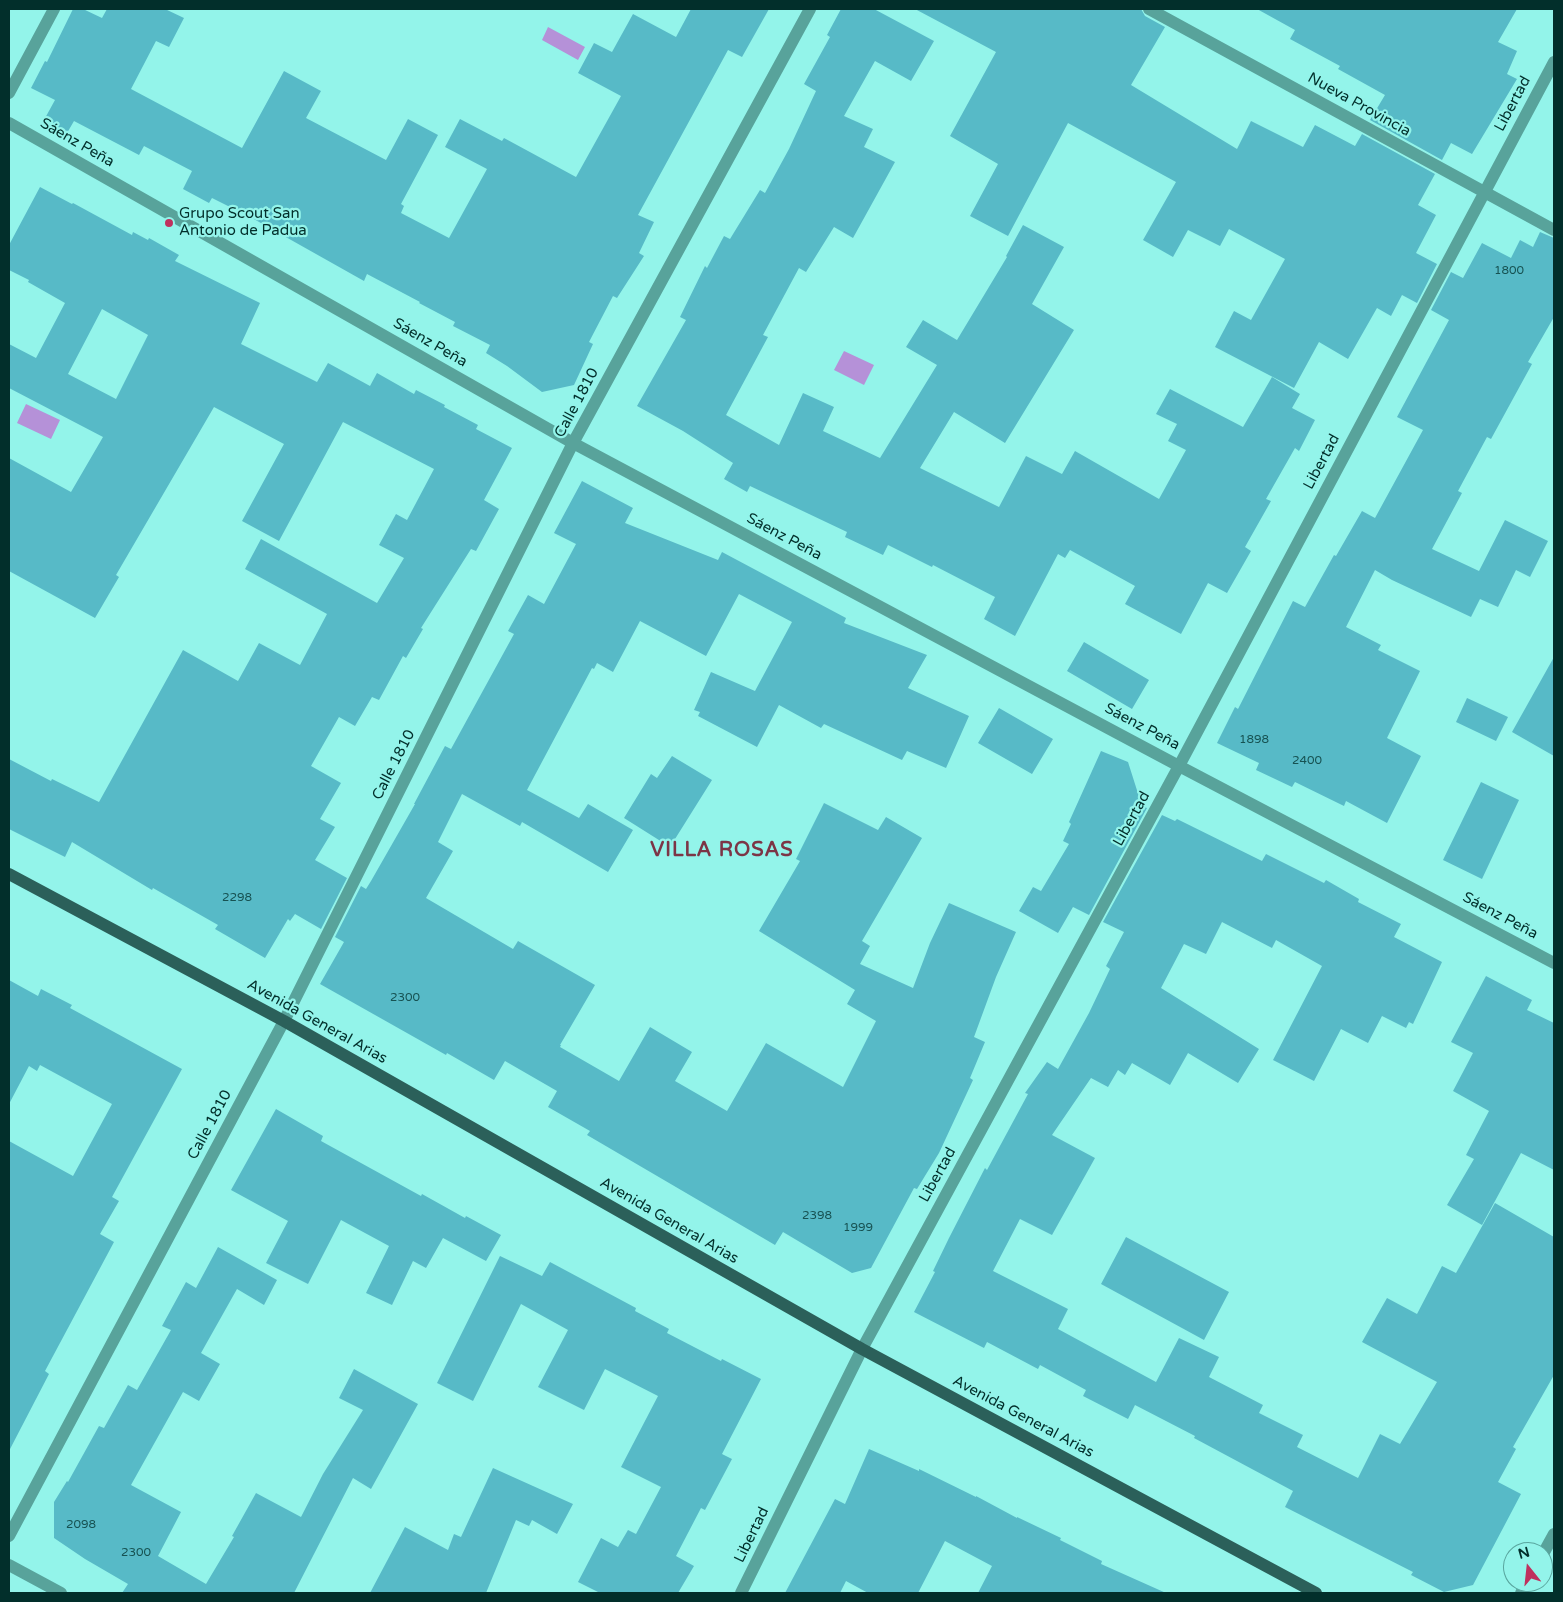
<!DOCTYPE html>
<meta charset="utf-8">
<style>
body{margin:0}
#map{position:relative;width:1563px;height:1602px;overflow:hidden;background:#93f4ea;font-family:"Varela Round",sans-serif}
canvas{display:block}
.frame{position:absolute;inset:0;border:10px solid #022f2b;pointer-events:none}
.north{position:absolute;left:1503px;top:1542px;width:50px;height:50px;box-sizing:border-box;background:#93f4ea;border:1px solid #59a59e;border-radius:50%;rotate:344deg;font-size:14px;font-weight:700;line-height:20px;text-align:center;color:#022f2b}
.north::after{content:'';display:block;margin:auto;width:18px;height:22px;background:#bf315e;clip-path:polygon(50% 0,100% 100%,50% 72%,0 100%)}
</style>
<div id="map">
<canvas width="1563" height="1602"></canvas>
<div class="frame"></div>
<div class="north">N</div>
</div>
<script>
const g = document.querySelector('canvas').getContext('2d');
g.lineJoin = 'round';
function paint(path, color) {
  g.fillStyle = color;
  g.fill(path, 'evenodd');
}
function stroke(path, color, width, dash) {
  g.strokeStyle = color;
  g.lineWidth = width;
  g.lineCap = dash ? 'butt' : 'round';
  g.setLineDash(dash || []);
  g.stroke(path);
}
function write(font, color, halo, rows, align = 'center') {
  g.font = font + ' "Varela Round",sans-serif';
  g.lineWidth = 4.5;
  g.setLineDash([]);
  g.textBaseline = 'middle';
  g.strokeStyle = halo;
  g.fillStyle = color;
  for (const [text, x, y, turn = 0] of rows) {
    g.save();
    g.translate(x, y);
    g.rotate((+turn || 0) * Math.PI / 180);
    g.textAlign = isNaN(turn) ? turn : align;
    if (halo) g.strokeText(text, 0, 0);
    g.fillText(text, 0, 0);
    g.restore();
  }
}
const water = new Path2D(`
 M548,27L585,47L578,60L542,40Z
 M844,351L874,365L864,385L834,370Z
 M26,404L60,420L51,439L17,423Z`);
const building = new Path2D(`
 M73,9H83L102,18L107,9H165L184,18L169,47L156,41L131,89L242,148L284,71L321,91L306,118L386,160L408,119L438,135L401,204L404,206L401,213L449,238L487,169L445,147L460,119L502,141L504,138L576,177L621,96L578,73L594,43L612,52L633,14L676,37L691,9H769L742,57L728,50L638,215L654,222L639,253L644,256L617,298L613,296L589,342L593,344L574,385L542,392L507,366L486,353L490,345L453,326L455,322L419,303L420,302L367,274L364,281L252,218L212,198L209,203L183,189L192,171L144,146L139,155L74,121L67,133L44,120L55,100L31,88L45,61L47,62Z
 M841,9H874L934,41L911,81L875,61L844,116L873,129L864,147L895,162L853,238L834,227L806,272L799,268L763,335L768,337L726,415L779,445L803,393L834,407L823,431L880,458L937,365L906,347L923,320L957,340L1007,257L1006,256L1023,225L1064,247L1032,304L1074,330L1005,443L954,412L920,468L999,507L1026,456L1062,474L1075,451L1159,499L1186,450L1168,441L1177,424L1156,414L1170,389L1243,427L1272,377L1300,394L1292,408L1315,420L1299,451L1295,448L1266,499L1271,501L1245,547L1251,551L1227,593L1208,583L1181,634L1125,604L1135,586L1070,550L1065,558L1058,554L1015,636L984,619L995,597L933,565L932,567L888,545L883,555L845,537L847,532L750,486L747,492L724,479L733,463L683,431L637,406L686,320L680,317L705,266L707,268L724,236L730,239L760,190L765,193L789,149L816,91L804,84L830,37L827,35Z
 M915,9H1141L1145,16L1165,27L1131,85L1237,149L1251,121L1303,147L1315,125L1355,146L1362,134L1435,174L1418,205L1436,215L1416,253L1437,264L1417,303L1402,295L1391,316L1377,308L1348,359L1319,342L1294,388L1215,347L1234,311L1251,320L1285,259L1229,229L1220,246L1188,230L1173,257L1143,240L1176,182L1068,123L1008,236L970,216L998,164L950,136L996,52Z
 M1257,9H1517L1498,42L1517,51L1507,74L1517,79L1472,154L1451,143L1442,160L1370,120L1385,95L1338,69L1340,66L1290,39L1295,30Z
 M40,187L72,204L73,203L132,235L133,232L148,240L149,238L179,255L175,261L260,303L241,344L317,382L328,363L370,386L377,373L414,394L416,390L445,405L444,407L478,425L476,429L512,448L484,500L499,509L476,551L471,549L421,628L423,629L406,658L403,656L379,700L372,697L355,726L339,717L311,766L341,783L320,819L335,827L315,860L347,878L321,929L295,914L290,921L288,919L265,958L215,929L218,925L153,888L152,890L72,842L65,857L9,829V759L51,781L52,779L99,802L183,650L238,681L259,643L300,665L327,614L245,569L261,539L377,603L404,558L379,545L396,514L407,520L434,469L343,422L279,541L242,521L284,444L214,407L116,575L119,577L95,618L9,571V458L71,492L103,437L9,388V344L36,358L65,303L28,282L29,280L9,270V245ZM102,309L148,335L116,399L68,374Z
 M1540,232L1554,238V317L1528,362L1532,364L1491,439L1487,437L1458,491L1462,493L1432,549L1479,571L1505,520L1548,541L1530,577L1516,570L1498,607L1480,599L1471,617L1392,580L1375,570L1346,627L1381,645L1378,650L1420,671L1387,738L1421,756L1387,823L1346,801L1344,806L1295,782L1292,787L1256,770L1259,763L1217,743L1235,707L1238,709L1293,601L1305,607L1334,555L1336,556L1362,511L1375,518L1423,430L1397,417L1449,320L1431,310L1451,272L1463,278L1482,243L1511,258L1520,240L1533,247Z
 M582,481L633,508L625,523L718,560L722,552L846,618L844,623L927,655L908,688L969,716L946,768L907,751L902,760L824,724L821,728L779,705L757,747L698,716L700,712L694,710L711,672L755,691L792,622L739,594L706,656L640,621L613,672L597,663L594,669L592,668L527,790L579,818L588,804L633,830L608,872L522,822L520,826L462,794L438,842L453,851L426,898L513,949L518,941L595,985L560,1045H561L560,1047L619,1081L650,1027L692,1052L675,1081L727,1111L766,1043L843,1087L876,1021L847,1004L855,990L759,931L800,861L796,859L824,803L878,830L886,817L922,838L862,941L870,946L860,964L913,988L930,943L949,903L1016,932L996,977L974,1037L985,1042L970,1078L973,1080L939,1153L917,1189L914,1188L871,1268L852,1273L783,1232L775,1245L587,1135L590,1131L548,1107L557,1091L505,1061L494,1080L447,1053L446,1055L320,984L344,942L335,937L361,886L366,889L371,881L415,804H414L445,746L451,749L514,634L508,631L528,595L544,604L576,544L554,533Z
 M1084,642L1149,680L1132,709L1067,671Z
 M1554,657V756L1512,732Z
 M1467,698L1508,717L1496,741L1456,722Z
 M999,708L1053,739L1032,774L978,743Z
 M1101,751L1128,762L1142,806L1147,808L1089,915L1073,907L1058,933L1019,911L1033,887L1041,891L1069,844L1063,841L1071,824L1069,822Z
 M672,756L712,780L670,847L624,818L651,774L657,778Z
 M1481,782L1519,800L1482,879L1443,860Z
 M1162,815L1175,821L1177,819L1262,861L1266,854L1324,883L1326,880L1359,899L1358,902L1401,924L1394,937L1442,962L1413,1024L1409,1022L1406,1028L1382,1016L1368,1043L1341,1029L1314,1081L1273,1060L1322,966L1276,940L1272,948L1222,922L1206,954L1184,944L1161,988L1259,1049L1238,1083L1188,1053L1170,1085L1132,1063L1125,1075L1118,1070L1108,1087L1091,1078L1052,1135L1095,1158L1052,1235L1020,1219L993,1271L1068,1309L1058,1329L1156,1382L1179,1338L1219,1357L1209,1377L1263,1405L1259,1413L1303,1435L1297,1447L1358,1478L1380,1434L1400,1444L1437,1382L1362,1342L1387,1298L1417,1314L1442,1266L1456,1273L1495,1203L1554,1237V1375L1513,1447L1516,1449L1498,1482L1521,1494L1473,1585L1444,1592L1411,1575L1413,1572L1285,1507L1293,1491L1194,1438L1195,1436L1135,1405L1128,1419L1083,1396L1086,1390L1040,1365L1038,1369L987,1342L984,1348L914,1312L935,1272L933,1271L949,1238L985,1168L987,1170L1028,1094L1025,1093L1047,1062L1058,1069L1089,1013L1110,969L1106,966L1124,932L1103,922Z
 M1486,976L1532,1000L1527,1010L1554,1023V1170L1521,1153L1482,1225L1447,1205L1474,1159L1466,1155L1489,1111L1453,1091L1473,1053L1451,1042Z
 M9,980L38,996L41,989L72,1005L70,1008L182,1069L112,1197L119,1201L100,1234L114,1242L45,1371L49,1374L9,1451V1141L73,1176L112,1104L40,1065L37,1071L29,1066L9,1104Z
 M276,1109L323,1136L321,1141L421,1196L422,1194L465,1218L466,1216L501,1235L486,1261L443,1238L426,1268L413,1261L392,1305L366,1293L389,1246L341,1220L308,1284L266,1263L288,1221L231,1190Z
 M1126,1237L1229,1292L1204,1340L1101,1284Z
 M218,1247L277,1280L264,1305L237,1289L201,1353L220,1364L199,1401L183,1392L131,1485L181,1512L158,1556L206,1584L234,1537L232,1536L256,1493L301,1517L323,1474L363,1410L339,1398L354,1369L418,1404L371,1489L353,1478L294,1593H122L128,1584L85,1559L54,1538V1502L67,1481L68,1482L99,1426L104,1428L128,1385L137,1390L171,1330L162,1326L186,1282L196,1288Z
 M500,1256L542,1276L550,1262L636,1308L635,1311L669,1329L667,1333L721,1361L722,1359L761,1379L722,1454L732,1459L705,1510L701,1508L676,1556L694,1566L678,1593H600L578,1582L601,1538L618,1547L628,1530L636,1534L661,1487L621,1467L658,1396L605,1369L584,1410L538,1387L568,1330L521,1304L473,1401L437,1383Z
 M869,1449L919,1471V1469L976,1497V1496L1017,1518V1517L1061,1538L1060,1540L1102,1561L1101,1564L1166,1593H978L992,1566L945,1541L918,1593H868L846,1581L840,1593H785L835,1499L845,1504Z
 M493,1468L573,1504L557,1534L532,1520L529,1526L516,1520L486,1593H370L405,1527L448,1550L454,1534L461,1537Z`);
const minor = new Path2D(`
 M1149,9L1554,230
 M9,93L54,9
 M9,123L573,443L1179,766L1554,963
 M9,1536L284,1021L573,443L810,9
 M1543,1554L1554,1534
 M9,1565L61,1593
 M741,1593L862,1349L1179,766L1554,62
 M1521,1593L1527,1582`);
const major = new Path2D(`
 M9,874L284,1021L862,1349L1316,1593`);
const markers = [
 [169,223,5,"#bf315e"]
];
const numberNames = [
 ["1800",1509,271],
 ["1898",1254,740],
 ["2400",1307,761],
 ["2298",237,898],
 ["2300",405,998],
 ["2398",817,1216],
 ["1999",858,1228],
 ["2098",81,1525],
 ["2300",136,1553]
];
const streetNames = [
 ["Libertad",1513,104,-62],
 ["Nueva Provincia",1359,105,29],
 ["Sáenz Peña",77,143,30],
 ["Sáenz Peña",430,343,30],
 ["Calle 1810",577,403,-62],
 ["Libertad",1322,462,-62],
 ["Sáenz Peña",784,537,28],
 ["Sáenz Peña",1142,727,28],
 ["Calle 1810",394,765,-63],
 ["Libertad",1132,819,-61],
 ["Sáenz Peña",1500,916,28],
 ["Avenida General Arias",317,1022,29],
 ["Calle 1810",210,1125,-62],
 ["Libertad",938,1175,-61],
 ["Avenida General Arias",669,1221,30],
 ["Avenida General Arias",1023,1417,28],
 ["Libertad",752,1535,-64]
];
const poiNames = [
 ["Grupo Scout San",179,214],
 ["Antonio de Padua",179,231]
];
const districtNames = [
 ["VILLA ROSAS",722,851]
];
paint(water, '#b591d8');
paint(building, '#57bac7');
stroke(minor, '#58a39b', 12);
stroke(major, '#2b605a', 12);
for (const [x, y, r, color] of markers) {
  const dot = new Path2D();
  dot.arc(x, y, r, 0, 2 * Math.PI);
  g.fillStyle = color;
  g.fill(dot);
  stroke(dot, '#93f4ea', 2);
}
write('12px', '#175252', null, numberNames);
write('15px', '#022f2b', '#93f4ea', streetNames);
write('15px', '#022f2b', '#93f4ea', poiNames, 'left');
g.letterSpacing = '1px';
write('bold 20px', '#7c3546', '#93f4ea', districtNames);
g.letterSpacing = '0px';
</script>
